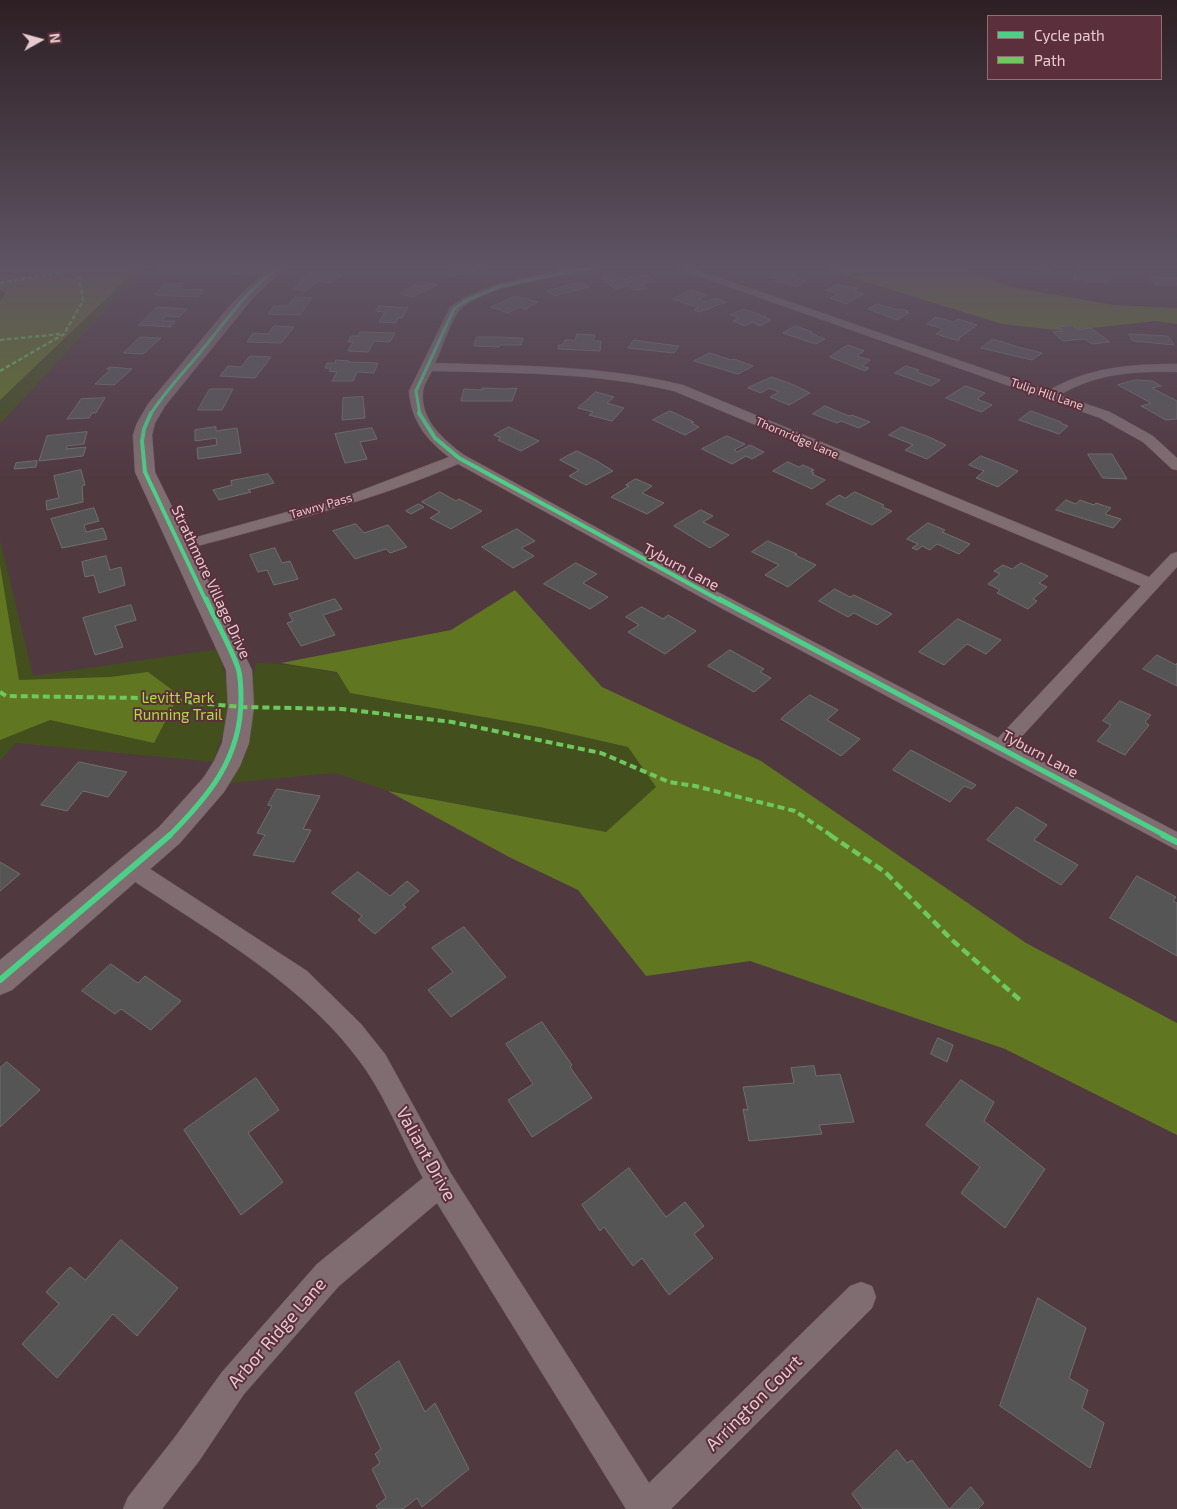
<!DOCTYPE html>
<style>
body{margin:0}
#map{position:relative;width:1177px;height:1509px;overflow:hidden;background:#513940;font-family:"Exo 2",sans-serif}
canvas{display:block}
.legend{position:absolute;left:987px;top:15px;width:175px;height:65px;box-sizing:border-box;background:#5b2f3b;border:1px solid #936d76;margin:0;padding:6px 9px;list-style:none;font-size:15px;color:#e6cacf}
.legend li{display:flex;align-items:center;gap:10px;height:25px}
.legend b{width:25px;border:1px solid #936d76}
.north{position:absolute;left:15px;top:15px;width:50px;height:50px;-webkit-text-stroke:4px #5b2f3b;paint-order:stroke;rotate:83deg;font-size:14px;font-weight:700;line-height:20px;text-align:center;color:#e6cacf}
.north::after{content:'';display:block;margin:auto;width:18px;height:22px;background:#e6cacf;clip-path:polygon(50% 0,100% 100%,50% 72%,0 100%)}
</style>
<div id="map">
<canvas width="1177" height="1509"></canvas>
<ul class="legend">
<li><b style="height:6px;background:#4dcf88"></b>Cycle path</li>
<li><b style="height:6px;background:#6dc95d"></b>Path</li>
</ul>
<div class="north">N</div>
</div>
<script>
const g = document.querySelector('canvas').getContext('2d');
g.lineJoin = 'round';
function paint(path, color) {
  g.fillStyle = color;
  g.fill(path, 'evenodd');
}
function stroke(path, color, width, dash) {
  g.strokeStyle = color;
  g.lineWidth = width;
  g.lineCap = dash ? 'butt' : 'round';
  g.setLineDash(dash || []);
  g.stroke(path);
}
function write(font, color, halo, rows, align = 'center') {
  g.font = font + ' "Exo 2",sans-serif';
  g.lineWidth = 4;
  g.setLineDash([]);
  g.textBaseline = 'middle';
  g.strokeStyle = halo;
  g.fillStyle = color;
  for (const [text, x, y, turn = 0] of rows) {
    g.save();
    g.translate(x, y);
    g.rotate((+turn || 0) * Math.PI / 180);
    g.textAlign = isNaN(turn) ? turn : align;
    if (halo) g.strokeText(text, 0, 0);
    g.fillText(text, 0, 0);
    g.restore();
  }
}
const green = new Path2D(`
 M0,267H146L0,424Z
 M0,540L33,676L218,649L233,706L213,762L16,743L0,761Z
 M256,663C317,663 376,683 435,699C499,716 563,733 628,747L657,787L606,832L388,791L335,773L228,783Z`);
const forest = new Path2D(`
 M0,267H134L112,293L0,400V301L6,293L0,290Z
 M818,267H958L1011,287L1114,305L1177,308V324L1155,321L1065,331L1002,324Z
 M0,565L19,680L110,677L148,672L179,695L154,743L50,720L0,740Z
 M515,590L602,687L761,761L1026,943L1177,1023V1135L1005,1049L750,961L646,976L578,890L509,857L388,791L606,832L656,787L628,747L540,727L350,693L337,672L281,663L451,630Z`);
const building = new Path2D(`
 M458,267H478L482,269L450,277L442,272Z
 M1029,267H1055L1049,272Z
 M312,270L341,274L339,276H341L330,283L319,281L306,291L292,289L304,280H300Z
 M780,270L795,274L793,275L798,277L796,278L805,281L796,287L775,281L778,279L769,277Z
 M1076,270L1112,274L1111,281L1106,280V283L1073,279Z
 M617,274L623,279L646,275L655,281L641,284L647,288L634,290L628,286L615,289L601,278Z
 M1149,277L1177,278V285H1156Z
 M420,281L437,285L413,297L400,294Z
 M581,282L589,287L555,296L547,291Z
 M166,283H184L179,289L204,290L198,297L155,295Z
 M837,285L859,288L854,291L863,294L846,304L830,298L838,294L826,290Z
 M692,290L707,295L699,299L707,302L715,298L726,302L700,312L694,310L699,308L673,299Z
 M516,296L538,302L526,309L519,307L508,313L491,307Z
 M295,297L312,298L300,315L268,314L274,306H287Z
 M878,304L898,310L902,309L908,311L905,312L909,313L897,320L868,309Z
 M379,306L408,308L402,318H398L396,323L379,322L385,312L376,311Z
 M157,307L187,309L179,317L166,316L162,321H175L170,327L139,325Z
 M744,309L766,317H765L771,320L760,326L752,322L745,326L733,321L739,318L731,315Z
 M936,317L954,322L958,319L977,325L958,339H960L958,341L936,334L943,329L927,324Z
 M274,326L294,327L281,343L247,342L253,333L268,334Z
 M796,326L812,332L810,333L825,339L815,344L783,333Z
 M1073,326L1078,330L1091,328L1110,342L1092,344L1084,339L1063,341L1053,332L1063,331L1059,327Z
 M360,332L395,333L390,342L374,341L368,352L348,351L353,342H348L351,336H358Z
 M577,334L595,335L593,341H601L600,351L558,349L559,345H563L565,340H575Z
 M1129,334L1168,336L1174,345L1133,341Z
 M140,337L161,338L143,354L124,353Z
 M477,337H498L523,338L521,345H500L499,347L474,346Z
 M993,339L1018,347L1042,353L1032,360L981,348Z
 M634,340L655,343L679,346L674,353L628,348Z
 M848,345L864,351L857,356L870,360L862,366L869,368L865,371L830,357Z
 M710,353L731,360L734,359L753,366L738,374L694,361Z
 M250,356L271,357L255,378L220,376L228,366L241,367Z
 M336,360L349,361L348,362L378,363L374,373L357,372L353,381H332L337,372L329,371L331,368H325L327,363H335Z
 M906,366L919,370L917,372L940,380L931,386L895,373Z
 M110,367L132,369L114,385L95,384L111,369H107Z
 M772,377L794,385L810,393L789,405L770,397L779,392L769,388L761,393L748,388Z
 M1136,380L1152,381L1161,386L1152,388L1177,401V419L1166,420L1141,406L1151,403L1118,385Z
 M966,386L985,393L977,399L992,405L981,412L946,398Z
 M482,388L506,389L517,388L512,401H461L464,389L482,390Z
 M210,389H233L222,410H198Z
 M596,392L614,397L607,403L624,408L612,421L589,415L593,412L578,408Z
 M363,397L365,418L342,420L343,398Z
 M105,398L96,413H92L89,418L67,419L81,399Z
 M825,406L849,416L852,415L870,422L859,428L841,421L837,423L813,414Z
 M670,411L694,422L691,423L699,427L685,435L653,420Z
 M1031,411L1061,422L1060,423L1068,426L1059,434L1019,420Z
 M216,427V431L237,428L241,453L198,459L197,448L217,445L216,438L195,441V430Z
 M509,427L539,441L521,451L498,440L501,438L494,435Z
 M902,427L929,437L946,445L927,459L905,450L913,445L889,435Z
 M372,428L377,439L360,442L367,459L345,463L335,434Z
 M87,432L84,444L67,446L66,449L86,447L83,456L39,461L47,436Z
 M727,436L745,444L734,450L737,452L750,445L764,452L752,459L746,456L732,464L702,449Z
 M577,451L597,461L613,471L586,485L569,476L579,470L560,460Z
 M1088,454H1112L1127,479L1103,478Z
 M981,456L999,463L1018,471L998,487L976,478L984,471L969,465Z
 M37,461L36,467L14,469L16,463Z
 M788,462L799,467L803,465L814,470L811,471L814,473L812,474L825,480L812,489L773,471Z
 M81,470L85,485L82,486L83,502L47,510L46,501L59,498L54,476Z
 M268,474L274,483L248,490L251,492L219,500L213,490L232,485L231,481Z
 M636,479L652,486L642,493L664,503L647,514L611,497L629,486L626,485Z
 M440,492L456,501L459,499L482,511L451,529L430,518L440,512L422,502Z
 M855,492L884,505L882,507L892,511L872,525L826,504L839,495L845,498Z
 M1066,500L1076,504L1080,500L1094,505L1096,503L1111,508L1105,514L1121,519L1113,528L1056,510Z
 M419,504L424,507L411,514L406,511Z
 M94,508L99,521L84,525L86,532L103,528L107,539L62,548L51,519Z
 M701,510L713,516L703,522L729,535L710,548L674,526Z
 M928,523L945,530L942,532L970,544L959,554L937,544L930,550L922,546L917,550L912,548L918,544L907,539Z
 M356,524L364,533L388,525L407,547L390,553L386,549L355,559L333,531Z
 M517,529L535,541L521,548L534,556L513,568L482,547Z
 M768,541L797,554L795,555L816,565L788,587L765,575L779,565L752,552Z
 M275,548L282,563L290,561L298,579L274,585L267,570L258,572L250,555Z
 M106,556L110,570L121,567L125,585L99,593L94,575L85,577L82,562Z
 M576,563L597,574L583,583L608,597L590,609L544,584Z
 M1021,563L1048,576L1039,583L1047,587L1033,599L1037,601L1028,609L997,593L1000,590L988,584L1000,574L994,571L1003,565L1012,569Z
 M835,589L850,597L854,595L892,614L877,625L854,613L848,617L819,601Z
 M335,599L342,609L323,615L335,635L301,646L287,623L293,621L289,614Z
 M131,605L136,620L115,626L123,647L95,655L83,618Z
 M642,607L663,619L668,615L696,631L665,654L628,632L639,625L626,617Z
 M958,619L1001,640L986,654L967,644L944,665L919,652Z
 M730,650L764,669L760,672L771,678L754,692L708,666Z
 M1157,655L1176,665L1177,663V686L1143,669Z
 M810,695L838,710L827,720L860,739L841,756L781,719Z
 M1120,701L1151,715L1145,722L1149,725L1125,755L1097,741L1111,725L1103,721Z
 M911,750L976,785L972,789L964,786L950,802L893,770Z
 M79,762L127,772L108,797L83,791L67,811L41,805Z
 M277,789L320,796L303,829L311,830L294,862L253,855L265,835L257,833L272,806L268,805Z
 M1017,807L1047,825L1034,840L1078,865L1061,885L987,840Z
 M0,862L20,874L0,891Z
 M358,872L390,896L407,881L419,891L403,905L406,907L375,934L358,920L362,916L332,893Z
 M1137,876L1176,897L1173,901L1177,903V956L1110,918Z
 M464,927L506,977L451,1017L428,990L453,972L432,948Z
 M111,964L138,983L145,976L181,1001L151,1030L121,1009L115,1014L82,991Z
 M542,1022L572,1065L570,1067L592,1098L532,1137L508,1100L533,1084L506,1044Z
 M938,1038L953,1045L947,1062L931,1054Z
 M7,1062L40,1090L0,1127V1068Z
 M814,1066L816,1076L840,1074L854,1122L819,1125L822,1134L749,1141L743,1109L748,1110L743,1087L794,1083L791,1068Z
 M256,1078L279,1110L248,1133L283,1182L241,1215L184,1130Z
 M961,1080L994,1102L984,1121L1045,1169L1005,1228L961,1193L980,1167L926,1125Z
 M629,1168L666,1217L685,1202L704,1226L694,1234L713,1258L669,1295L642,1258L633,1266L604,1227L600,1231L582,1205Z
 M121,1240L178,1288L137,1336L113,1314L57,1378L22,1344L59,1304L46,1292L70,1267L85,1280Z
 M1038,1298L1086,1328L1069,1378L1088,1390L1082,1408L1104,1423L1090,1468L1000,1406Z
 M399,1361L425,1412L435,1403L469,1469L422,1507L417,1498L403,1509H378L376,1506L386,1498L372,1469L380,1463L375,1454L381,1449L355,1393Z
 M897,1450L907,1463L912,1460L949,1509H863L852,1494Z
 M971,1487L984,1503L978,1509H950Z`);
const street = new Path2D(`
 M153,267L269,270L274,273L269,276L158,271L154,270Z
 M574,267H597L592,270C559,276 482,286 459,311C452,319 441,351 435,363C518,366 601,365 683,385L1149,577L1171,554L1177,552V567L1013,746L1177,832V850L721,608L458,464C371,502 278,524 187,549H175L173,546L175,543L352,494L449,457C426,440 411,420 409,391L450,307L463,298L497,284ZM432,371C513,373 594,372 674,391L1141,586L998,738L643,553L464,455C444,440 420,420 423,392C423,386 429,377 432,371Z
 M673,267H689L1048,391C1088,367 1132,364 1177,364V372C1136,371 1096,373 1060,395L1110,412L1153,436L1177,458V470L1172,469L1143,442L1100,418Z
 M133,860L141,863L307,971L361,1024L385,1054L450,1172L649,1483L850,1286L861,1282L872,1286L876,1297L872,1308L671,1509H626L437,1203L339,1286L244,1394L199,1461L162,1509H123L128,1497L175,1437L222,1372L317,1264L423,1178C405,1145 387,1101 366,1070C308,985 209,932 125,875L122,869L125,863Z`);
const secondary = new Path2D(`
 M269,267H286L253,298L165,406L155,423L152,435L155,472L252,670L254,707L249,743L240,766L224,792L180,843L12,990L0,995V960L159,827L204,777L214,761L222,743L228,707L226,670L135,472L133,435L137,423L148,404L231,304Z`);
const quietFar2 = new Path2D(`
 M0,283L93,267
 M0,340L61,334
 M0,371L64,334L83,301L78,270`);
const quietFar1 = new Path2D(`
 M0,692L6,696L144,698L241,707L342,709L452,722L601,753L669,782L695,786L795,811L832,836`);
const quiet = new Path2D(`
 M830,835L885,872L952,940L1020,1000`);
const cyclewayFar3 = new Path2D(`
 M150,415C164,393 182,374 198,355C224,324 246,290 279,267
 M420,415L416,391L454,309L467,300L501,286L592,267`);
const cyclewayFar2 = new Path2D(`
 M151,413L144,429L142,441L145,472L206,601
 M419,413L435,438L459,458L721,601`);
const cyclewayFar1 = new Path2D(`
 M719,599L1166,836
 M169,836C209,796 241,758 241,699C241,689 241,677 238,668C230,645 216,622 206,599`);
const cycleway = new Path2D(`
 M1163,835L1177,842
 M0,980L170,835`);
const farStreetnames = [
 ["Tulip Hill Lane",1047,394,19],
 ["Thornridge Lane",797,438,23],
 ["Tawny Pass",321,506,-16]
];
const streetNames = [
 ["Tyburn Lane",681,567,28],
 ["Strathmore Village Drive",211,582,65],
 ["Tyburn Lane",1040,754,28]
];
const parkNames = [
 ["Levitt Park",178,698],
 ["Running Trail",178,715]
];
const nearStreetnames = [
 ["Valiant Drive",426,1154,61],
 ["Arbor Ridge Lane",277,1333,-49],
 ["Arrington Court",754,1403,-45]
];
paint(green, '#434f1d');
paint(forest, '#617621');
paint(building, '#565556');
stroke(building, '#6f6f71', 1);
stroke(street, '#6a565b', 1);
stroke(secondary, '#6a565b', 1);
paint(street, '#7f6d71');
paint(secondary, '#7f6d71');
stroke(quietFar2, '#6dc95d', 2.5, [4.5, 2.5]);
stroke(quietFar1, '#6dc95d', 4, [7, 4]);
stroke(quiet, '#6dc95d', 4.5, [9, 4.5]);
stroke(cyclewayFar3, '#4dcf88', 3);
stroke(cyclewayFar2, '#4dcf88', 4);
stroke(cyclewayFar1, '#4dcf88', 5);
stroke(cycleway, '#4dcf88', 6);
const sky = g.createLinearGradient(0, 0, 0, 478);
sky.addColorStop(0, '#2d1f23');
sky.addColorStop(0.56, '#5f5464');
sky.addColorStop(1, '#5f546400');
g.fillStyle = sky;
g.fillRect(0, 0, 1177, 478);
write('12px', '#e6cacf', '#5b2f3b', farStreetnames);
write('15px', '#e6cacf', '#5b2f3b', streetNames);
write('15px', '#afdd3c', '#5b2f3b', parkNames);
write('18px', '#e6cacf', '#5b2f3b', nearStreetnames);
</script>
